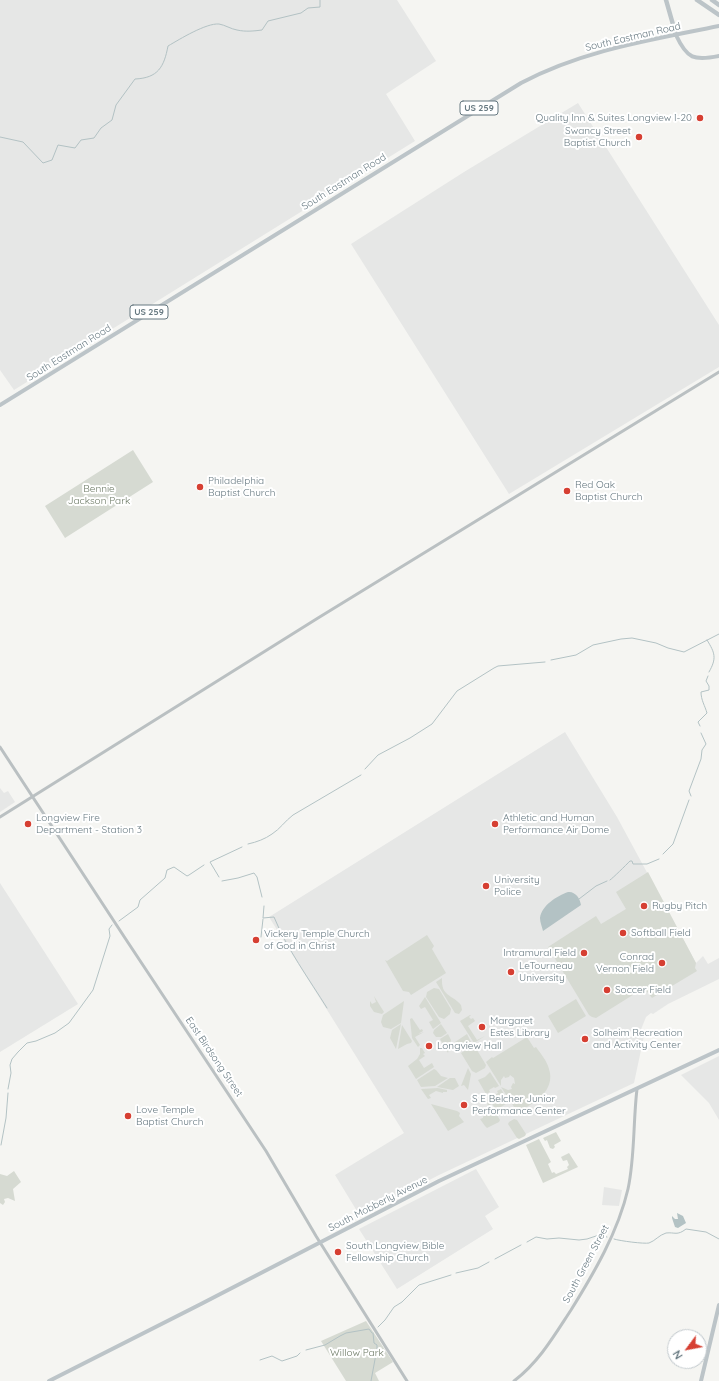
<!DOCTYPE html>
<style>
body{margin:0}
#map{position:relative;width:719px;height:1381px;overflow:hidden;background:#f5f5f2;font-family:Quicksand,sans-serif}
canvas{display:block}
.north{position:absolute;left:667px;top:1329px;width:40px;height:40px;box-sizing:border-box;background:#fff;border:1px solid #c2c9cd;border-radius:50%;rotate:238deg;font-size:11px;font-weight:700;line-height:16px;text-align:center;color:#677981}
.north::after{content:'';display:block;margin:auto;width:14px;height:18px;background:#d63f32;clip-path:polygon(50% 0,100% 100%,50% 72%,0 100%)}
</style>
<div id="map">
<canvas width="719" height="1381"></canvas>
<div class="north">N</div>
</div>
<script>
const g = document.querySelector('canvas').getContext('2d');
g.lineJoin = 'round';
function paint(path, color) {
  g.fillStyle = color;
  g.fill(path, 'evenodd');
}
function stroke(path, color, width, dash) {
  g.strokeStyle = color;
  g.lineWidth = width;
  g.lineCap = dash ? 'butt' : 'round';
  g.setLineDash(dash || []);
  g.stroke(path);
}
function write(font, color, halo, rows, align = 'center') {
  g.font = font + ' Quicksand,sans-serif';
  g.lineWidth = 4;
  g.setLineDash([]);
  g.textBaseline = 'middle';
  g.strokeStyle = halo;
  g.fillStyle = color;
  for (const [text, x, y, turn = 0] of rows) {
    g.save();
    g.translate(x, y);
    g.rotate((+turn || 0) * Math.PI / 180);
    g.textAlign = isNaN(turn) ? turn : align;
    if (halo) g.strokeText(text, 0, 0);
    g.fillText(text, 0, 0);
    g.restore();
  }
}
const built = new Path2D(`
 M0,0H397L436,61L386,94L415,141L14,390L0,370Z
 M578,103L719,325V367L509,494L351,244L464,172Z
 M565,732L617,817L696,963L703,956L708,964L719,958V979L668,1004L653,1014L651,1013L646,1017L640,1032L644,1036L634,1083L439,1175L360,1216L335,1175L404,1133L269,917Z
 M0,788L4,793L8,791L15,802L0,812Z
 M0,883L78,1004L0,1052Z
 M719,1056V1120L709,1103L681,1075Z
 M476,1169L499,1207L485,1216L493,1229L397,1289L359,1229Z
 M604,1187L622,1190L619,1206L602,1205Z`);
const green = new Path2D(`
 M133,450L153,482L65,538L45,506Z
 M648,872L696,963L695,968L697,971L652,998L644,988L596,1018L592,1017L589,1015L548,947L596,916L601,924L626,909L616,892Z
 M427,935L434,946L432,949L446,973L411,995L409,992L403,991L385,960L387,961Z
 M442,978C441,997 452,994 461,1005L462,1010L459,1014L455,1013L436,982Z
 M434,988L439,989L451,1009L450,1014L444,1019L439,1017L426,997L427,992Z
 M374,996L384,1012L382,1014L374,1012L370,1006V1001L372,1004L376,1002Z
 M425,997L441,1023L433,1029L429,1022L433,1020L425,1007L421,1009L419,1006Z
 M576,999L586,1016L558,1033L548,1016Z
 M404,1001L401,1023L391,1029L383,1027L381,1022L383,1015Z
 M470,1015H471L469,1017L471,1019L473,1018L475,1021L468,1026L477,1040L485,1036L474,1043L460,1021Z
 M412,1018L420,1030L422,1029L423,1031L418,1034L424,1032L415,1037L420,1045L418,1047L412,1038L410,1019Z
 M401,1024L396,1049L390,1038L392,1030Z
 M441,1024L447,1033L441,1037H436L433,1033L434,1030Z
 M402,1025L412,1041L411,1043L407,1044L398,1049Z
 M448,1034L451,1040L448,1053L440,1039Z
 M467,1034L472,1044L460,1052L455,1042Z
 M527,1037L534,1048L536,1047C541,1054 547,1061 549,1069C556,1090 534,1105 518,1111L516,1110L501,1087L508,1090L512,1089L511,1087L513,1083L515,1084L514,1078L510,1075L509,1077L505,1078L504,1076L501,1080V1086L486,1062L492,1057L493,1058Z
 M474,1045L486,1065L485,1068L476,1073L472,1071L461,1053Z
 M420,1048H422L425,1053L423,1054L425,1056L419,1060L424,1068L432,1063L434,1067L416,1079L408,1066L417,1059L420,1054Z
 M468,1068L471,1074L468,1090L464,1085L461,1086Z
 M434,1069L436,1070L441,1076L448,1078L435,1086L421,1087L417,1080Z
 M490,1072L499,1086L495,1088L494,1087L489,1090L490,1092L486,1094L478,1080L485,1077Z
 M450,1078H455L459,1086L453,1090L437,1087Z
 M438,1088L447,1090V1092H443V1093L436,1091L429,1095L431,1098L428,1099L421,1089Z
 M501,1089L509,1102L496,1110L488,1097L492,1094L493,1096L498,1093L497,1091Z
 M487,1099L500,1120L499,1122L487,1128L485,1126L480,1119L483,1118V1117L488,1108Z
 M431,1104L457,1111L460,1113L459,1116L464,1122L448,1131Z
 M514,1119L517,1120L526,1134L525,1136L519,1139L517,1138L508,1124L509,1122Z
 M556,1132L561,1141L554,1145L555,1147L553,1149L550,1148L547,1140L545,1141L543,1138Z
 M539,1139L551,1162L548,1164L552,1173L554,1172L556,1174L568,1169L567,1167L569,1165L567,1160L563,1161L561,1157L569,1153L578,1167L543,1183L526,1145Z
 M14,1171L21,1182L13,1189L15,1201L8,1198L4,1199L5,1202L3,1205L0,1203V1174L7,1176Z
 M366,1321L393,1362L375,1373L379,1381H346L321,1341Z`);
const water = new Path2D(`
 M568,892C575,891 580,898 581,905L543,931C542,927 540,922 540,918C542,905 557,896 568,892Z
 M677,1213L683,1216L686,1223L678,1228L675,1227L672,1218V1216L675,1219H678Z`);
const stream = new Path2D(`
 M0,137L23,142L43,163L52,160L58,145L75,148L81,140L94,138L101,128L112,120L116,105L135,79C158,78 164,67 168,46C180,39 206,23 219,24C225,25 231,29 237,30C246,32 254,31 262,30L268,21L301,13L308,8L320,7V0
 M707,640C715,653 717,658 709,672
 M551,660L576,655L593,645L621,639L632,638L656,643L668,648L684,652L719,634
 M700,726L698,722L707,713C705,706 701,700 701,692L709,690V686L706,681L708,676
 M365,769L378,755L410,738L432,724L457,691L494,668L498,666L545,662
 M691,796L689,791L701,759L702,750L706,744L701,733
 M248,844C257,842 265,839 272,834C280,829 285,821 293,815L361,775
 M663,854L673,844L689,800
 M219,877L210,862L242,847
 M610,880C613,878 626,865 630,861H632L633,864H647L659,859
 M222,881L238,878L254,873L257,877L262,897
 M579,899L596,886L607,881
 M264,906L263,918L274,917C287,949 309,979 327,1008
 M119,921L138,907L140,900L165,878L167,870L174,867L187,876L189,875L204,865
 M261,937L263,919
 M8,1089L11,1073L10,1065L12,1059L18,1052L27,1043L36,1041L55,1033L69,1023L93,990L110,936L109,929L112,925
 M1,1145L6,1118L8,1093
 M614,1239C620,1241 644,1244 649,1243C655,1241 659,1235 666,1233C675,1232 677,1236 686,1229L706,1232L719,1239
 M527,1242L536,1237L547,1239L559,1238L579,1240L587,1239L599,1235L607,1237
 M495,1259L521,1245
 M456,1273L478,1268L489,1262
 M378,1327L385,1320L394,1307L402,1302L419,1285L451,1275
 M373,1333L374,1343L377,1345V1352
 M306,1350L325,1345L340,1336L346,1333L369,1329L372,1333
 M260,1360L272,1356L282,1361L297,1356L300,1353
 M371,1381L376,1354`);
const minor = new Path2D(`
 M0,747L125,938L266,1151L316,1236L407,1381
 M0,817L318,618L719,372
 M514,1381C539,1362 554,1336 571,1310C594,1273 618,1232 628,1189C635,1157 633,1122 637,1089`);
const major = new Path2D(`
 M676,35C687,59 694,61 719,56
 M0,405L521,83C583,50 651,40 719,26
 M49,1381L199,1305L439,1181L719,1050
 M701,1381L719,1305`);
const highway = new Path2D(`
 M666,0L676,35
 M697,0L719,15
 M712,0L719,5`);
const markers = [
 [700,118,4,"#d63f32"],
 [639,137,4,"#d63f32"],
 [200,487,4,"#d63f32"],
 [567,491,4,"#d63f32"],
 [28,824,4,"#d63f32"],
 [495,824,4,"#d63f32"],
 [486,886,4,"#d63f32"],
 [644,906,4,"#d63f32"],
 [623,933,4,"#d63f32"],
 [256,940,4,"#d63f32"],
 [584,953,4,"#d63f32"],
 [662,963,4,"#d63f32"],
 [511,972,4,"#d63f32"],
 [607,990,4,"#d63f32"],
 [482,1027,4,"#d63f32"],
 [585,1039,4,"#d63f32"],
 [429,1046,4,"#d63f32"],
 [464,1105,4,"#d63f32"],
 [128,1116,4,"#d63f32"],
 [338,1252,4,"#d63f32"]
];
const shields = [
 [479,108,38],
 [149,312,38]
];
const shieldNames = [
 ["US 259",479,108],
 ["US 259",149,312]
];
const streetNames = [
 ["South Eastman Road",633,37,-13],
 ["South Eastman Road",344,182,-32],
 ["South Eastman Road",69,353,-32],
 ["East Birdsong Street",214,1057,56],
 ["South Mobberly Avenue",378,1204,-27],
 ["South Green Street",586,1264,-62]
];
const poiNames = [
 ["Quality Inn & Suites Longview I-20",692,118,"right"],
 ["Swancy Street",631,131,"right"],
 ["Baptist Church",631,143,"right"],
 ["Philadelphia",208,481],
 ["Baptist Church",208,493],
 ["Red Oak",575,485],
 ["Baptist Church",575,497],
 ["Longview Fire",36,818],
 ["Department - Station 3",36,830],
 ["Athletic and Human",503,818],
 ["Performance Air Dome",503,830],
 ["University",494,880],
 ["Police",494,892],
 ["Rugby Pitch",652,906],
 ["Softball Field",631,933],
 ["Vickery Temple Church",264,934],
 ["of God in Christ",264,946],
 ["Intramural Field",576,953,"right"],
 ["Conrad",654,957,"right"],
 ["Vernon Field",654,969,"right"],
 ["LeTourneau",519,966],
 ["University",519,978],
 ["Soccer Field",615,990],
 ["Margaret",490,1021],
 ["Estes Library",490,1033],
 ["Solheim Recreation",593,1033],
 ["and Activity Center",593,1045],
 ["Longview Hall",437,1046],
 ["S E Belcher Junior",472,1099],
 ["Performance Center",472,1111],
 ["Love Temple",136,1110],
 ["Baptist Church",136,1122],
 ["South Longview Bible",346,1246],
 ["Fellowship Church",346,1258]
];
const parkNames = [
 ["Bennie",99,489],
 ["Jackson Park",99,501],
 ["Willow Park",357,1353]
];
paint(built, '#e6e7e6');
paint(green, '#d6dad2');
paint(water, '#b3c2c4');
stroke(stream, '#b3c2c4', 1);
stroke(minor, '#bac0c2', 3);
stroke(major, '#bcc4c8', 4);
stroke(highway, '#bcc4c8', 4.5);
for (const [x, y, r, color] of markers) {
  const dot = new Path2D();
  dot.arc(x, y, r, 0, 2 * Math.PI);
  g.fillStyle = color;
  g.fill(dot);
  stroke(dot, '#fff', 1.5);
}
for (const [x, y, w] of shields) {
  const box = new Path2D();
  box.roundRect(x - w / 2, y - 7, w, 14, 3);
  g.fillStyle = '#fff';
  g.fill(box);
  stroke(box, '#677981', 1);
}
write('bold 9px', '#677981', null, shieldNames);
write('10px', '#677981', '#fff', streetNames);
write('10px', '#677981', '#fff', poiNames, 'left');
write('10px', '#6c7965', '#fff', parkNames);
</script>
